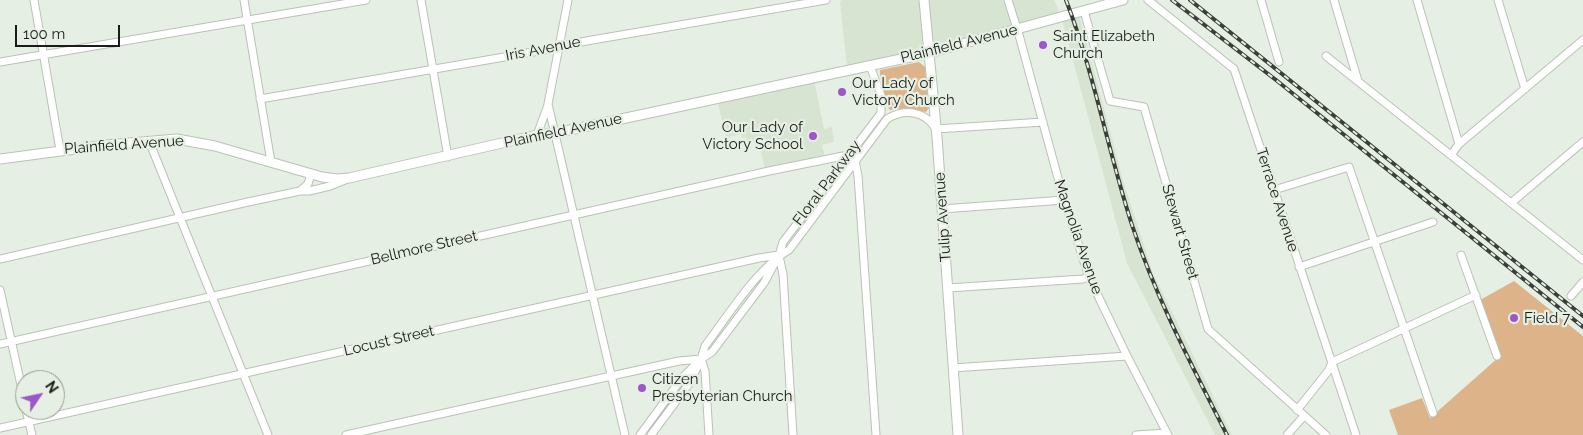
<!DOCTYPE html>
<style>
body{margin:0}
#map{position:relative;width:1583px;height:435px;overflow:hidden;background:#e6efe3;font-family:Raleway,sans-serif}
canvas{display:block}
.north{position:absolute;left:15px;top:370px;width:50px;height:50px;box-sizing:border-box;background:#e6efe3;border:1px solid #949b92;border-radius:50%;rotate:56deg;font-size:14px;font-weight:700;line-height:20px;text-align:center;color:#191c18}
.north::after{content:'';display:block;margin:auto;width:18px;height:22px;background:#9f56c9;clip-path:polygon(50% 0,100% 100%,50% 72%,0 100%)}
.scale{position:absolute;left:15px;top:25px;width:105px;height:22px;box-sizing:border-box;border:2px solid #191c18;border-top:0;padding-left:6px;font-size:15px;line-height:18px;white-space:nowrap;color:#191c18;-webkit-text-stroke:4px #e6efe3;paint-order:stroke}
</style>
<div id="map">
<canvas width="1583" height="435"></canvas>
<div class="north">N</div>
<div class="scale">100 m</div>
</div>
<script>
const g = document.querySelector('canvas').getContext('2d');
g.lineJoin = 'round';
function paint(path, color) {
  g.fillStyle = color;
  g.fill(path, 'evenodd');
}
function stroke(path, color, width, dash) {
  g.strokeStyle = color;
  g.lineWidth = width;
  g.lineCap = dash ? 'butt' : 'round';
  g.setLineDash(dash || []);
  g.stroke(path);
}
function write(font, color, halo, rows, align = 'center') {
  g.font = font + ' Raleway,sans-serif';
  g.lineWidth = 4.5;
  g.setLineDash([]);
  g.textBaseline = 'middle';
  g.strokeStyle = halo;
  g.fillStyle = color;
  for (const [text, x, y, turn = 0] of rows) {
    g.save();
    g.translate(x, y);
    g.rotate((+turn || 0) * Math.PI / 180);
    g.textAlign = isNaN(turn) ? turn : align;
    if (halo) g.strokeText(text, 0, 0);
    g.fillText(text, 0, 0);
    g.restore();
  }
}
const built = new Path2D(`
 M842,0H1054L1061,17L1080,18L1124,184L1153,273L1232,435H1215L1127,263L1062,19L1019,30L969,38L847,66L840,2Z
 M814,79L824,129L832,127L834,142L822,145L825,157L765,171L759,141L748,143L746,137L742,138L741,134L726,138L717,99Z`);
const green = new Path2D(`
 M919,62L925,67L929,108L926,112L907,108L890,110C886,106 879,75 880,70Z
 M1514,281L1583,336V435H1398L1389,410L1422,398L1430,418L1499,357L1480,300Z`);
const minor = new Path2D(`
 M34,0L60,150
 M244,0L271,162
 M421,0L448,157
 M568,0L548,104L625,435
 M1008,0L1019,35L1064,200L1089,277L1127,356L1168,435
 M1148,0L1234,69L1356,435
 M1261,0L1279,62
 M1334,0L1358,81
 M1417,0L1459,144L1451,155
 M1498,0L1525,89
 M1084,11L1110,101L1144,107L1208,329L1326,435
 M1326,56L1583,260
 M0,62L366,0
 M260,99L545,50L559,46L592,40L826,0
 M537,135L548,105
 M149,141L268,435
 M1459,144L1583,40
 M1274,190L1349,167L1433,413
 M300,191L308,184L311,174
 M1511,203L1583,142
 M942,209L1064,200
 M1461,255L1497,356
 M779,256L783,274L793,435
 M0,259L248,202L300,191H309L330,186L345,180
 M1299,267L1433,222
 M948,288L1083,279L1089,277
 M0,290L25,403
 M1571,296L1583,282
 M0,344L769,171L848,155L855,160L858,176L876,435
 M953,368L1127,356
 M26,410L32,435
 M1297,410L1329,370L1332,362L1476,295
 M0,428L759,258L779,255
 M346,435L679,361L701,359L705,371L709,435
 M640,435L682,378L701,359L705,346C727,317 758,267 789,250L887,119C905,108 925,111 936,129L1043,122
 M651,435L689,384L701,359L712,352L764,283L779,255L783,242L881,113V95L870,66
 M1136,435L1167,433
 M1287,435L1304,416`);
const major = new Path2D(`
 M924,0L937,137L958,435
 M0,159L106,145L177,139L215,146L322,177L337,179L349,178L537,135L556,133L929,53L1123,0`);
const rail = new Path2D(`
 M1066,0C1094,73 1108,151 1132,225C1156,298 1192,366 1227,435
 M1172,0L1276,80L1583,327
 M1190,0L1583,316`);
const markers = [
 [1043,45,5,"#9f56c9"],
 [842,92,5,"#9f56c9"],
 [813,136,5,"#9f56c9"],
 [1514,318,5,"#9f56c9"],
 [642,388,5,"#9f56c9"]
];
const poiNames = [
 ["Saint Elizabeth",1053,36],
 ["Church",1053,53],
 ["Our Lady of",852,83],
 ["Victory Church",852,100],
 ["Our Lady of",803,127,"right"],
 ["Victory School",803,144,"right"],
 ["Field 7",1524,318],
 ["Citizen",652,379],
 ["Presbyterian Church",652,396]
];
const streetNames = [
 ["Plainfield Avenue",959,44,-14],
 ["Iris Avenue",543,49,-11],
 ["Plainfield Avenue",563,131,-12],
 ["Plainfield Avenue",124,145,-4],
 ["Floral Parkway",827,183,-53],
 ["Terrace Avenue",1277,200,72],
 ["Tulip Avenue",943,217,-94],
 ["Stewart Street",1180,232,74],
 ["Magnolia Avenue",1078,237,71],
 ["Bellmore Street",424,248,-13],
 ["Locust Street",389,341,-13]
];
paint(built, '#d7e4d2');
paint(green, '#ddb489');
stroke(minor, '#bac2b7', 9);
stroke(major, '#bac2b7', 11);
stroke(minor, '#fff', 7);
stroke(major, '#fff', 9);
stroke(rail, '#3b3f39', 4);
stroke(rail, '#e6efe3', 2, [5.5]);
for (const [x, y, r, color] of markers) {
  const dot = new Path2D();
  dot.arc(x, y, r, 0, 2 * Math.PI);
  g.fillStyle = color;
  g.fill(dot);
  stroke(dot, '#e6efe3', 2);
}
write('15px', '#191c18', '#e6efe3', poiNames, 'left');
write('15px', '#191c18', '#e6efe3', streetNames);
</script>
